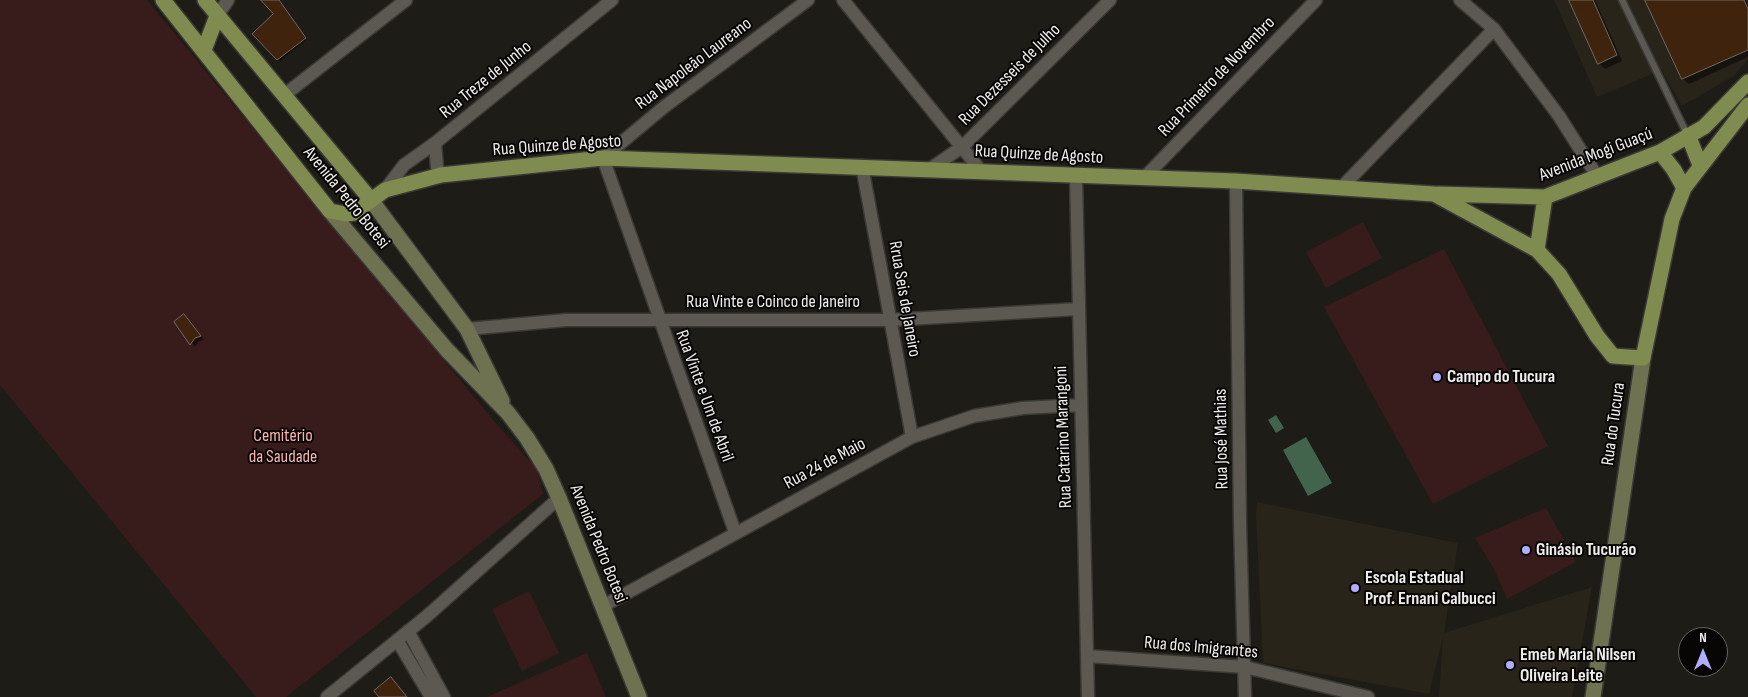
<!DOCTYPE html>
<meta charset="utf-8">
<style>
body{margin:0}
#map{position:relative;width:1748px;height:697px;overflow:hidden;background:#1e1c16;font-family:"Sofia Sans Condensed",sans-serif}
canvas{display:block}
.north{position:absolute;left:1678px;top:627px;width:50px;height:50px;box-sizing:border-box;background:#070605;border:1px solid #646361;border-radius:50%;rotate:0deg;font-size:14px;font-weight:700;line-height:20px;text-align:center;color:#efeeea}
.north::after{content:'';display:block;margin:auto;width:18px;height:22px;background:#b0aefa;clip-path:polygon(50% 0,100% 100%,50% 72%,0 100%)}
</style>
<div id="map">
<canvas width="1748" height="697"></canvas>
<div class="north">N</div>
</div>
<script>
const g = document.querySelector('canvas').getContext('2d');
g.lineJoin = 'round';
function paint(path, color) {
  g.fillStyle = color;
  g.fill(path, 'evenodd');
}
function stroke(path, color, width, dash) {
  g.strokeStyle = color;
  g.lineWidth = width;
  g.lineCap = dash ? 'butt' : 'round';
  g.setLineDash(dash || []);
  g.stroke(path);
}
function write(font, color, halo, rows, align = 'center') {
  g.font = font + ' "Sofia Sans Condensed",sans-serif';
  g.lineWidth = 4;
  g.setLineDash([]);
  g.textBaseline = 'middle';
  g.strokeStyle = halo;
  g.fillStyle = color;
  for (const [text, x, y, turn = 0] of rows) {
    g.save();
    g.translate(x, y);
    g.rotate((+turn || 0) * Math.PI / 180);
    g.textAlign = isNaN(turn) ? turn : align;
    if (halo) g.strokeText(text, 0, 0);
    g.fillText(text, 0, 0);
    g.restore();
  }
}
const built = new Path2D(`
 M1554,0H1748V59L1735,75L1682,106L1662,70L1597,97Z
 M1257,502L1458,543L1444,633L1592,587L1572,697H1439L1443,637L1429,694L1263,663L1256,514Z`);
const green = new Path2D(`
 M0,0H147L493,420L537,469L543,494L286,697H256L0,385Z
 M1363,222L1382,258L1326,288L1306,252Z
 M1444,249L1548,446L1433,504L1324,307Z
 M1546,508L1576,562L1507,599L1493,567L1475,538Z
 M529,591L559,653L522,671L492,609Z
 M587,653L606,697H487Z`);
const water = new Path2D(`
 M1276,415L1284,428L1276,433L1268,420Z
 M1306,437L1332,483L1308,496L1283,450Z`);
const shadow = new Path2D(`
 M262,0H279L306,40L280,61L254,34L275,14Z
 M1571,0H1595L1622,61L1605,69L1599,63Z
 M1647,0H1746L1748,5V57L1689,84L1683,79Z
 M188,320L204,340L199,341L195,347L176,323Z`);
const building = new Path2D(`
 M261,0H279L306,38L277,60L252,34L273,14Z
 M1569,0H1593L1617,55L1598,64Z
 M1645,0H1744L1748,9V50L1682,79Z
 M184,314L201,336L195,338L190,345L174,322Z
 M391,677L407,697H379L374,691Z`);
const service = new Path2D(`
 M1622,0L1687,134`);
const minor = new Path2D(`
 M843,0L981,171
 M1460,0L1494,29L1559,116L1597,176
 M217,16L228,0
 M283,96L406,0
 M435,143L437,167L441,175
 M862,166L912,437
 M930,169L962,147L1110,0
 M1076,176L1088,697
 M1144,178L1316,0
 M1236,181L1240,524L1245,697
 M1342,187L1494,29
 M385,190L404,165L435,143L612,0
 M467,329L566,320H890L1078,309
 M735,532L603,158L664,107L808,0
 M603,606L912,437L974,416L1023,408L1081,405
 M408,631L444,697
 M397,640L431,697
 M1087,656L1245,667L1368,697
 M327,697L427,616L559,498`);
const secondary = new Path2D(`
 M371,200L467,329L502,401
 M330,211L447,350L508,413L527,438L546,469L559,498L639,697
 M1593,697L1643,358`);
const primary = new Path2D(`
 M163,0L330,211L346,214L354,213L385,190L441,175L603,158L1236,181L1434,194L1537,250L1559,274L1597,336L1613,356L1643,358L1672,219L1684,188L1748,105
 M205,0L371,200
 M204,50L217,16
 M1688,135L1700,165
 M1660,152L1674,170L1684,188
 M1438,194L1545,197L1660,152L1704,127L1748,82
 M1537,250L1545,197`);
const markers = [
 [1437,377,5,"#b0aefa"],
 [1526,550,5,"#b0aefa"],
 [1355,588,5,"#b0aefa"],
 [1510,665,5,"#b0aefa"]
];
const streetNames = [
 ["Rua Napoleão Laureano",694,64,-37],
 ["Rua Dezesseis de Julho",1010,75,-45],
 ["Rua Primeiro de Novembro",1217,77,-46],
 ["Rua Treze de Junho",486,80,-39],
 ["Rua Quinze de Agosto",557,146,-4],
 ["Rua Quinze de Agosto",1039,155,3],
 ["Avenida Mogi Guaçú",1596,155,-21],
 ["Avenida Pedro Botesi",346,198,51],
 ["Rrua Seis de Janeiro",904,299,80],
 ["Rua Vinte e Coinco de Janeiro",773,302],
 ["Rua Vinte e Um de Abril",704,396,70],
 ["Rua do Tucura",1614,424,-82],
 ["Rua Catarino Marangoni",1064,437,-92],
 ["Rua José Mathias",1222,439,-91],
 ["Rua 24 de Maio",825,464,-28],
 ["Avenida Pedro Botesi",598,544,68],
 ["Rua dos Imigrantes",1201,648,5]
];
const poiNames = [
 ["Campo do Tucura",1447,377],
 ["Ginásio Tucurão",1536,550],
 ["Escola Estadual",1365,578],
 ["Prof. Ernani Calbucci",1365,599],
 ["Emeb Maria Nilsen",1520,655],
 ["Oliveira Leite",1520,676]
];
const parkNames = [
 ["Cemitério",283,436],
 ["da Saudade",283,457]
];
paint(built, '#292419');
paint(green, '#381c1b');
paint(water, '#42644c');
paint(shadow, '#0007');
paint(building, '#40230d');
stroke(building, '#6f6964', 1);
stroke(service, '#3b3936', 9);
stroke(minor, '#3b3936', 15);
stroke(secondary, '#3b3936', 18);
stroke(primary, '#3b3936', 18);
stroke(service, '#5c5953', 6);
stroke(minor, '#5c5953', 12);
stroke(secondary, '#6e7251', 15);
stroke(primary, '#7f8b4f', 15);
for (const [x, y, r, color] of markers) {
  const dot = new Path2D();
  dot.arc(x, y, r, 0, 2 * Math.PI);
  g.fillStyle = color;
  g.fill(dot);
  stroke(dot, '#070605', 2);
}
write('18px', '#efeeea', '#070605', streetNames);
write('bold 18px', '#efeeea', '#070605', poiNames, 'left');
write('18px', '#fab2ae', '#070605', parkNames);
</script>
